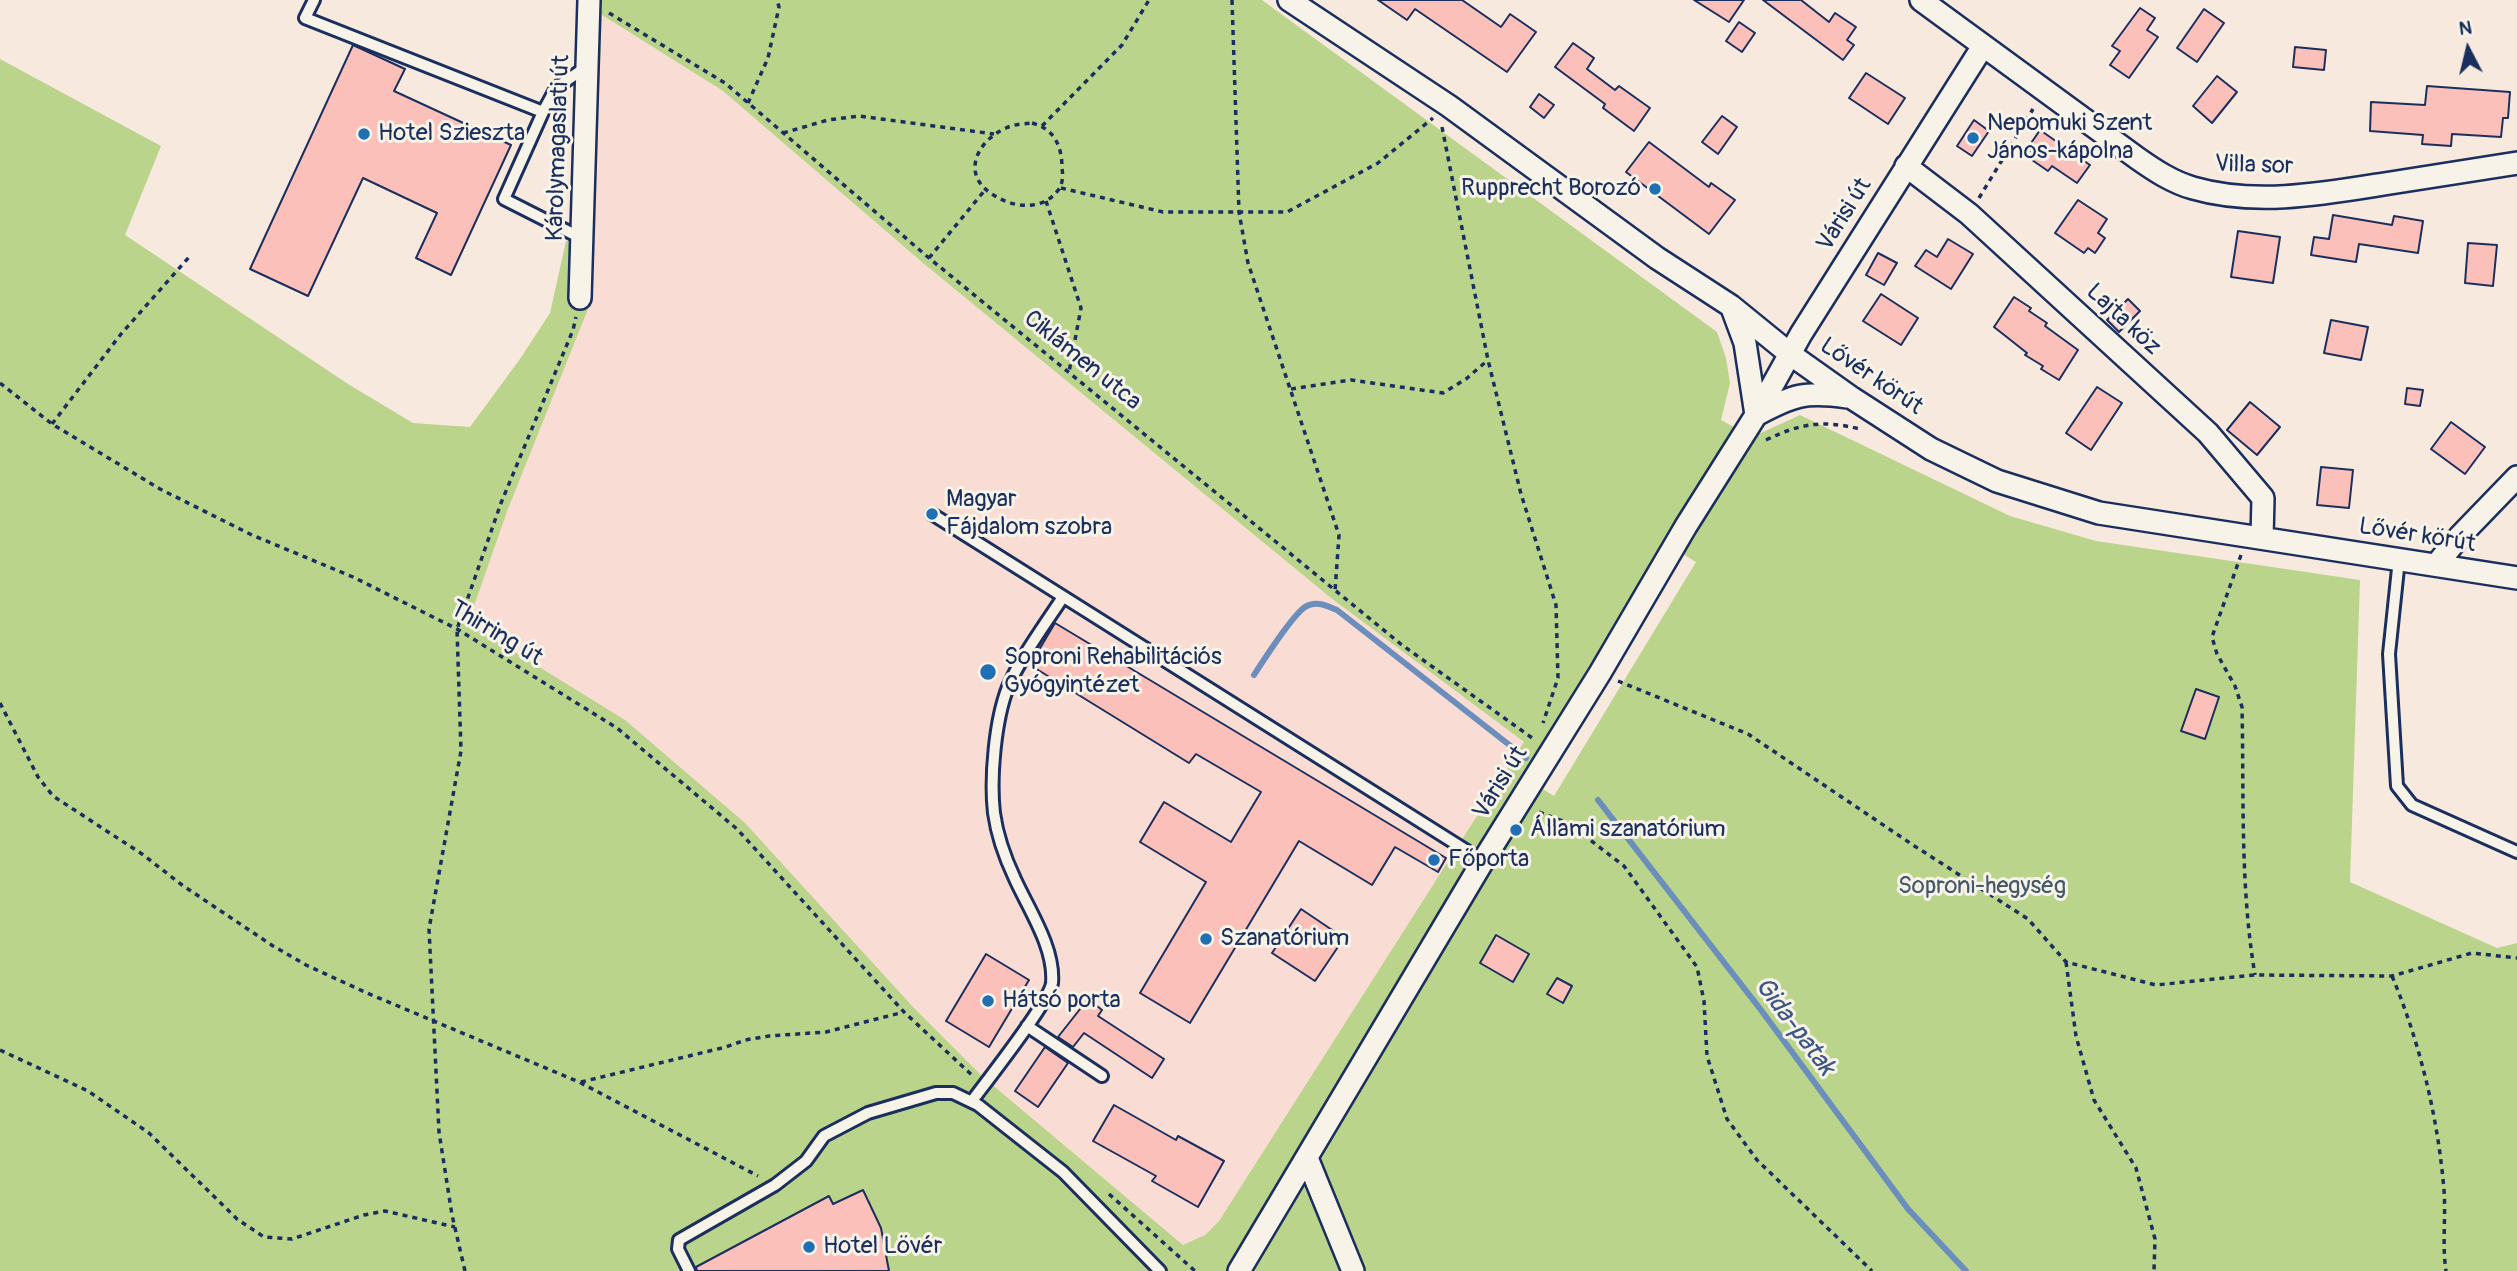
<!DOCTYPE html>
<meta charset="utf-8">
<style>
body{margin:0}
#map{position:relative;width:2517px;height:1271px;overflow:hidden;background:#f8e9df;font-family:Pangolin,sans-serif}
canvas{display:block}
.north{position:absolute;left:2433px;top:14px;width:70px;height:70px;-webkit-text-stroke:5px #f7f3e8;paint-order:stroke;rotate:353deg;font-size:19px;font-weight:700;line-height:28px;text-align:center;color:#1b2f5e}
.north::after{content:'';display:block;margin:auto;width:24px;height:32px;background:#1b2f5e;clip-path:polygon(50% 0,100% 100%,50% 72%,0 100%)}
</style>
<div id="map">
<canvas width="2517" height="1271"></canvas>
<div class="north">N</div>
</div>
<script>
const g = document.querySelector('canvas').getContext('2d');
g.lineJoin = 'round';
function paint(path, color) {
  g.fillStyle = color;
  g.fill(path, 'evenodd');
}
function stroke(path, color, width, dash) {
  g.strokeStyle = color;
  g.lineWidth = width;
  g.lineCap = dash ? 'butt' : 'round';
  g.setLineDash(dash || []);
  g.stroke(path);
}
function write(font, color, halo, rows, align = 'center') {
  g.font = font + ' Pangolin,sans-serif';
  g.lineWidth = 6;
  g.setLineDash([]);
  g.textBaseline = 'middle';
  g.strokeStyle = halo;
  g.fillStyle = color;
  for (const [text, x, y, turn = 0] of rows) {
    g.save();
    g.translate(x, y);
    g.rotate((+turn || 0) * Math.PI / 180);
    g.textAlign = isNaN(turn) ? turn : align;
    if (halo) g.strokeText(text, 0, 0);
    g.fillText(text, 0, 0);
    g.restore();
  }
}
const built = new Path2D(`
 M602,15L723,91L923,263L1331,598L1524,742L1219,1221L1205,1235L1183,1245L983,1077L913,1007L468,623L508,509L590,304Z`);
const green = new Path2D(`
 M600,0H1262L1717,332L1726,358L1730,383L1721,420L1752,437L1800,415L2010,516L2096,541L2360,580L2350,882L2497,948L2517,943V1271H0V59L161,146L125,235L348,384L413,423L470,427L520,359L550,313L566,241H588ZM602,15L723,91L923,263L1331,598L1524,742L1219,1221L1205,1235L1183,1245L983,1077L913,1007L745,823L625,720L468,623L508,509L590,304ZM1678,551L1696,562L1554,796L1536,785Z`);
const stream = new Path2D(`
 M1254,675C1263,661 1293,615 1305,607C1316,600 1327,606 1337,610L1526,758
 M1598,800L1761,1010L1908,1209L1966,1271`);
const building = new Path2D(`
 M1378,0H1462L1501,27L1510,14L1536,32L1507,72L1415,9L1407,20Z
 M1694,0H1744L1729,22Z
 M1763,0H1801L1829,22L1835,13L1856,27L1847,40L1854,45L1843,60Z
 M2140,8L2155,18L2147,30L2158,37L2129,78L2110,65L2120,51L2112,46Z
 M2204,9L2224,23L2197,62L2177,48Z
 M1739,22L1755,33L1742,52L1726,41Z
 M1573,43L1594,58L1587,69L1615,90L1619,86L1650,108L1634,131L1603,108L1605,104L1555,67Z
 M353,45L405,69L394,91L511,145L451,275L416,258L437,213L363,178L308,296L250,269Z
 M2295,47L2326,50L2324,70L2293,67Z
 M1866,73L1905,98L1888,124L1849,98Z
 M2217,76L2237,92L2212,123L2193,106Z
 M2427,86L2510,92L2508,118H2503L2501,137L2452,134L2451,146L2422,144L2423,135L2370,131L2371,102L2425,105Z
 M1539,94L1554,105L1544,118L1530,107Z
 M1722,116L1737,127L1718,154L1702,142Z
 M1974,120L1989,131L1972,156L1957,146Z
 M2040,130L2090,165L2077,183L2052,166L2048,171L2032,160L2036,155L2027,149Z
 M1649,142L1709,187L1711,183L1735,200L1709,234L1626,172Z
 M2078,200L2107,219L2098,233L2105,238L2095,253L2088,248L2084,253L2055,233Z
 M2333,215L2392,225L2394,216L2423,221L2418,253L2359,244L2356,262L2311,255L2314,237L2329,239Z
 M2238,231L2280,237L2273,283L2231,277Z
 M1948,239L1973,254L1951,289L1915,266L1926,250L1937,257Z
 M2468,243L2497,245L2493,286L2465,283Z
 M1878,253L1897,263L1884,285L1866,275Z
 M1881,294L1918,318L1901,345L1863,321Z
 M2014,297L2031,308L2029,311L2047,323L2045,326L2078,350L2059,380L2041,369L2043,366L2025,355L2027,353L1994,327Z
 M2128,299L2140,311L2119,332L2107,320Z
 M2331,320L2368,327L2361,360L2324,353Z
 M2097,387L2122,403L2091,450L2066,433Z
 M2407,388L2423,390L2420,406L2405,404Z
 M2250,402L2280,427L2257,455L2227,430Z
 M2451,422L2485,447L2465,474L2431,449Z
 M2321,467L2353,470L2349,508L2317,505Z
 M1055,623L1446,858L1438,872L1395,847L1372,885L1299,841L1190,1023L1140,993L1206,882L1140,842L1164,802L1231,842L1261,792L1196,754L1189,763L1030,665Z
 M2196,689L2219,697L2205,739L2181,731Z
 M1301,909L1344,938L1315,981L1272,953Z
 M1496,935L1529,954L1513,982L1480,963Z
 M986,954L1029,980L989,1047L946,1021Z
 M1557,978L1572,986L1563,1003L1547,994Z
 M1088,999L1102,1010L1098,1016L1164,1059L1152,1078L1084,1033L1073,1047L1058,1037Z
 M1045,1047L1068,1063L1038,1107L1015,1091Z
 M1114,1105L1176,1140L1178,1136L1224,1161L1198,1207L1152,1181L1156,1176L1093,1141Z
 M863,1190L881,1228L889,1271H697L696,1267L829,1196L833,1204Z`);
const path = new Path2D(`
 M1232,0L1239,212L1248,263L1339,535L1335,591
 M609,13L725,83L929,258L1402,645L1535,740
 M748,103L768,58L779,7L777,0
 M1032,123C1055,129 1062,147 1062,168C1063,175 1063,183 1059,189C1043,212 1012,208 992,194C960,174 978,140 1006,128C1014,124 1024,124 1032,123Z
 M1042,126L1122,45L1149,0
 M1442,127L1488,360L1521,494L1556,605L1558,678L1543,723
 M783,133L828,120L859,116L994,134
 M1061,188L1163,212H1287L1378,163L1433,118
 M1979,198L2033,109
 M1046,201L1081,308L1069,372
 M929,258L985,190
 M0,383L52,424L160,489L252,535L353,577L457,629L617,728L737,829L904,1012L974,1077
 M1291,389L1351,380L1443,393L1466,379L1488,360
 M52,424L121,334L190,256
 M1766,440C1801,423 1823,420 1860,429
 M2241,555L2212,637L2217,654L2235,686L2242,707C2244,797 2240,887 2255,975
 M1618,681L1748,734L1913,845L2028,919L2066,962L2156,985L2255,975L2392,976L2472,953L2517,958
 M0,703L38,777L53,796L142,854L182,885L273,946L306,965L367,993L579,1082L758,1176
 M1539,812L1568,823L1624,866L1697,967L1704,1001L1707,1056L1727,1119L1757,1160L1872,1271
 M2066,962L2076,1036L2094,1100L2136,1168L2155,1239L2154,1271
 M2392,976C2420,1043 2438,1118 2444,1190C2446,1217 2442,1245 2446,1271
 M0,1050L88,1091L149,1133L237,1219L264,1237L292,1239L364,1215L385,1211L455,1227
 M581,1082L726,1047L745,1040L769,1036L826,1032L904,1012
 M1109,1194L1195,1271
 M465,1271L452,1215L439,1132L429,929L461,751L457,629L501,503L573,330L576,317`);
const lane = new Path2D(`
 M314,0L305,18L543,112L504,199L583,239
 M543,112L556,88L586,67
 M932,514L1483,861
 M2399,559L2389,654L2397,786L2412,805L2517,852
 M1027,1026L1102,1076
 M972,1101C986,1082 1050,1001 1052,983C1055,948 1029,910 1015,879C1006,860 997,835 994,813C990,778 995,720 1008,687C1019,660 1046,623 1063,597
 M689,1271L678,1249L679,1240L775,1185L806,1161L824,1136L868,1113L936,1093H953L978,1105L1063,1172L1160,1271`);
const street = new Path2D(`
 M1289,0L1449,106L1657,258L1731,306L1790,354L1852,398L1931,449L1997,481L2099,513L2517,578
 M1921,0L2137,158C2154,170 2172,182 2193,188C2255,206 2322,194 2384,184C2429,177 2473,170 2517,163
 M1906,166L1969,214L2208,433L2263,498L2262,538
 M580,298L589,0
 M1732,308L1745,343L1756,415
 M1756,415C1793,395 1805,391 1847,397
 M2436,565L2460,536L2517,477
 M1307,1158L1353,1271
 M1239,1271L1483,861L1600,673L1686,526L1756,415L1801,334L1983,46`);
const markers = [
 [364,134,7,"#1f6fb2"],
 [1973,138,7,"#1f6fb2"],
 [1655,189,7,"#1f6fb2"],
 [932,514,7,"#1f6fb2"],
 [988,672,9,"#1f6fb2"],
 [1516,830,7,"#1f6fb2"],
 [1434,860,7,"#1f6fb2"],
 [1206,939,7,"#1f6fb2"],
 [988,1001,7,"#1f6fb2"],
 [809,1247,7,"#1f6fb2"]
];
const poiNames = [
 ["Nepomuki Szent",1987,124],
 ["János-kápolna",1987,152],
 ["Hotel Szieszta",378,134],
 ["Rupprecht Borozó",1641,189,"right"],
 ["Magyar",946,500],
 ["Fájdalom szobra",946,528],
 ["Soproni Rehabilitációs",1004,658],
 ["Gyógyintézet",1004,686],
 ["Állami szanatórium",1530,830],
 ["Főporta",1448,860],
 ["Szanatórium",1220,939],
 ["Hátsó porta",1002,1001],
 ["Hotel Lövér",823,1247]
];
const streetNames = [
 ["Károlymagaslati út",559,148,-88],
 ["Villa sor",2254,166,2],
 ["Várisi út",1845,215,-58],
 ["Lajta köz",2123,320,43],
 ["Ciklámen utca",1082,361,39],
 ["Lővér körút",1871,377,34],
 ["Lővér körút",2417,536,9],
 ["Thirring út",496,634,31],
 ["Várisi út",1501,783,-58]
];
const parkNames = [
 ["Soproni-hegység",1982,887]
];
const waterNames = [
 ["Gida-patak",1794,1027,53]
];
paint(built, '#f9ddd4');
paint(green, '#bbd48b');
stroke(stream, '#6b8ebc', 6);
paint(building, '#fcc0ba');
stroke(building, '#1b2f5e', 2);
stroke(lane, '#1b2f5e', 16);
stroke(street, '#1b2f5e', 26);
stroke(path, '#1b2f5e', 3.5, [5, 5]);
stroke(lane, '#f7f3e8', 10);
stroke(street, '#f7f3e8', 21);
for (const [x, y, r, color] of markers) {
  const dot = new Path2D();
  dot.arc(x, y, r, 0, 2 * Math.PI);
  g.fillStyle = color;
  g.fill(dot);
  stroke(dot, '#f7f3e8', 2.5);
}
write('24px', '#1b2f5e', '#f7f3e8', poiNames, 'left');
write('24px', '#1b2f5e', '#f7f3e8', streetNames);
write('24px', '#435869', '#f7f3e8', parkNames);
write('italic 26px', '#3c5685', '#f7f3e8', waterNames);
</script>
